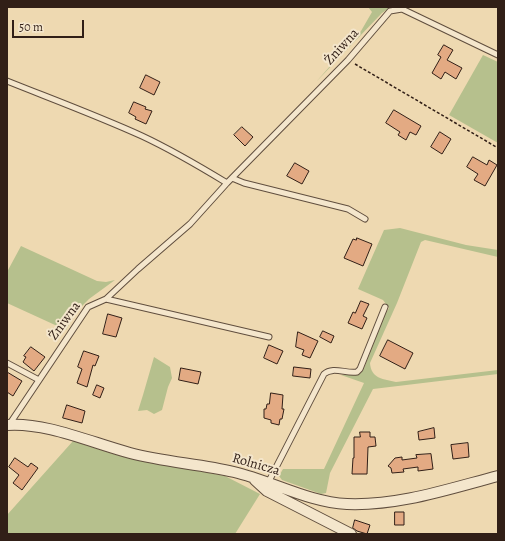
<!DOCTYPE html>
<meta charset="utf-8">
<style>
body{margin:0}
#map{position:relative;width:505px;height:541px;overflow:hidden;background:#eed9b1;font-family:Alegreya,serif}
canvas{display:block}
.frame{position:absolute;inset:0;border:8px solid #311f17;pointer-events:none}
.scale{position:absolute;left:12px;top:20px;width:72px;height:18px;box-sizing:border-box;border:2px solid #311f17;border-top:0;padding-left:5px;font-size:12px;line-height:14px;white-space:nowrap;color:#311f17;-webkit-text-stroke:3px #f4e6cc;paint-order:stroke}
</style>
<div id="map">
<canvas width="505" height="541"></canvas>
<div class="frame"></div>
<div class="scale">50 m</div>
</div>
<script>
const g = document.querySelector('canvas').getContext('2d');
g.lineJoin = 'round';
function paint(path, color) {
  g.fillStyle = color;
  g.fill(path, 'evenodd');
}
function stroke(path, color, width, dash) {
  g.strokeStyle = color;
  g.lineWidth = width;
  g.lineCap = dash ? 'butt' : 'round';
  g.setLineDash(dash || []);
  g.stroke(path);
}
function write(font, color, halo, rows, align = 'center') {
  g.font = font + ' Alegreya,serif';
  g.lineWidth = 4;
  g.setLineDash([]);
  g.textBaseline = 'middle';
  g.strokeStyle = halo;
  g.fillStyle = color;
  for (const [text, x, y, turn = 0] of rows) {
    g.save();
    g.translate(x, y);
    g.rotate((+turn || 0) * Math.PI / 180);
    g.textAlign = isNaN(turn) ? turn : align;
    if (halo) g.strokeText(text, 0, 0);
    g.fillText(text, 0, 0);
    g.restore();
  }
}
const green = new Path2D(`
 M368,7H391L382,13L316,82L361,31L372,12Z
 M483,55L498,62V143L449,115Z
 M400,228L466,245L498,250V257L425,240L421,242L397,303L370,363C371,379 384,379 396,382L498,370V374L373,389L330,473L326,493L321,494L282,480L279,476L283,469H324L364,383L341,375H355L364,368L385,314L389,308L383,300L358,289L384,230Z
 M21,246L97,281L106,282L115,280L89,299L76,312L66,330L7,303V272Z
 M154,357L170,367L172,378L168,387L162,410L154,414L147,410L138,411L143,395Z
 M73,441L120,456L225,476L260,494L235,534H7V515Z`);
const building = new Path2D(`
 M444,45L453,50L447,60L462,68L456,79L445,72L441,79L432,73L441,57L438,55Z
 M146,75L160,82L154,95L140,88Z
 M134,102L146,107L145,109L152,111L146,124L135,119L136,117L129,113Z
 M394,110L421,126L416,135L410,132L406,140L398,135L400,132L386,123Z
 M242,127L253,137L245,146L234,135Z
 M440,132L451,139L442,154L431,147Z
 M473,157L487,165L489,160L497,165L485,186L474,180L478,174L467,167Z
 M295,163L309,171L302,184L287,176Z
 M357,238L372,244L363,266L344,258L353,239L356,240Z
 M361,301L369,304L363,316L367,318L362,329L348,323L353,312L355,313Z
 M108,314L122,318L116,337L103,334Z
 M323,331L334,336L331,343L320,337Z
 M298,332L318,341L310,358L302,355L304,350L296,347Z
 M388,340L413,353L405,369L380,356Z
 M269,345L283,351L277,364L264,358Z
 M31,347L45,357L34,371L23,362L26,357L24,356Z
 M84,351L99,356L95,366L93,365L87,387L77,383L82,369L78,367Z
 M294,367L311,369L310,378L293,376Z
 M181,368L201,372L198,384L179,380Z
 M7,372L22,381L13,396L7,392Z
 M97,385L104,388L100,398L93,395Z
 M271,393L283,395L282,409H284L282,419H280L279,425L271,423V420L264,418V409H266L267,404H269Z
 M67,405L85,411L82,423L63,418Z
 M434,428L435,438L419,440L418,432Z
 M360,432H370V437H375L376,446L368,447L367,474H352L353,458H354V437H360Z
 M468,443L469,457L453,459L451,445Z
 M431,454L433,469L418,471V467L403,469L404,472L392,473L391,468L388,466L395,458L402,457V460L417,458L416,455Z
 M15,458L28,467L31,463L38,468L22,490L13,483L19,475L9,467Z
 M395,512H404V525H395Z
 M355,520L370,525L367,534L357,531L353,528Z`);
const path = new Path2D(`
 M355,64L498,148`);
const service = new Path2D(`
 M7,81C52,99 98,116 142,136C172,150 199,166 227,183
 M232,178L244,183L348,209L365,219
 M106,299L269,337
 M7,363L39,380
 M9,425L88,307L106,299L138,269L190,224L227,183L348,60L390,11L402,9L498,55
 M268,483L324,374C333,366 346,374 357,372L360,369L385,307`);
const minor = new Path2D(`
 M7,425C46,422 92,443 130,453C164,462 200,464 234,472C272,481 308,502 347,504C399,506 448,489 498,476
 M255,480L267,491L351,534`);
const streetNames = [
 ["Żniwna",342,47,-48],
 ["Żniwna",65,321,-54],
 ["Rolnicza",256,465,16]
];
paint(green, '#b6c08d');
paint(building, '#e3aa83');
stroke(building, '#311f17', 1);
stroke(service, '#604e3e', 7);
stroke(minor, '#604e3e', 12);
stroke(path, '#311f17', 1.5, [3, 2]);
stroke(service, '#f4e6cc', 5);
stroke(minor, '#f4e6cc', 10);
write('14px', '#311f17', '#f4e6cc', streetNames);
</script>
